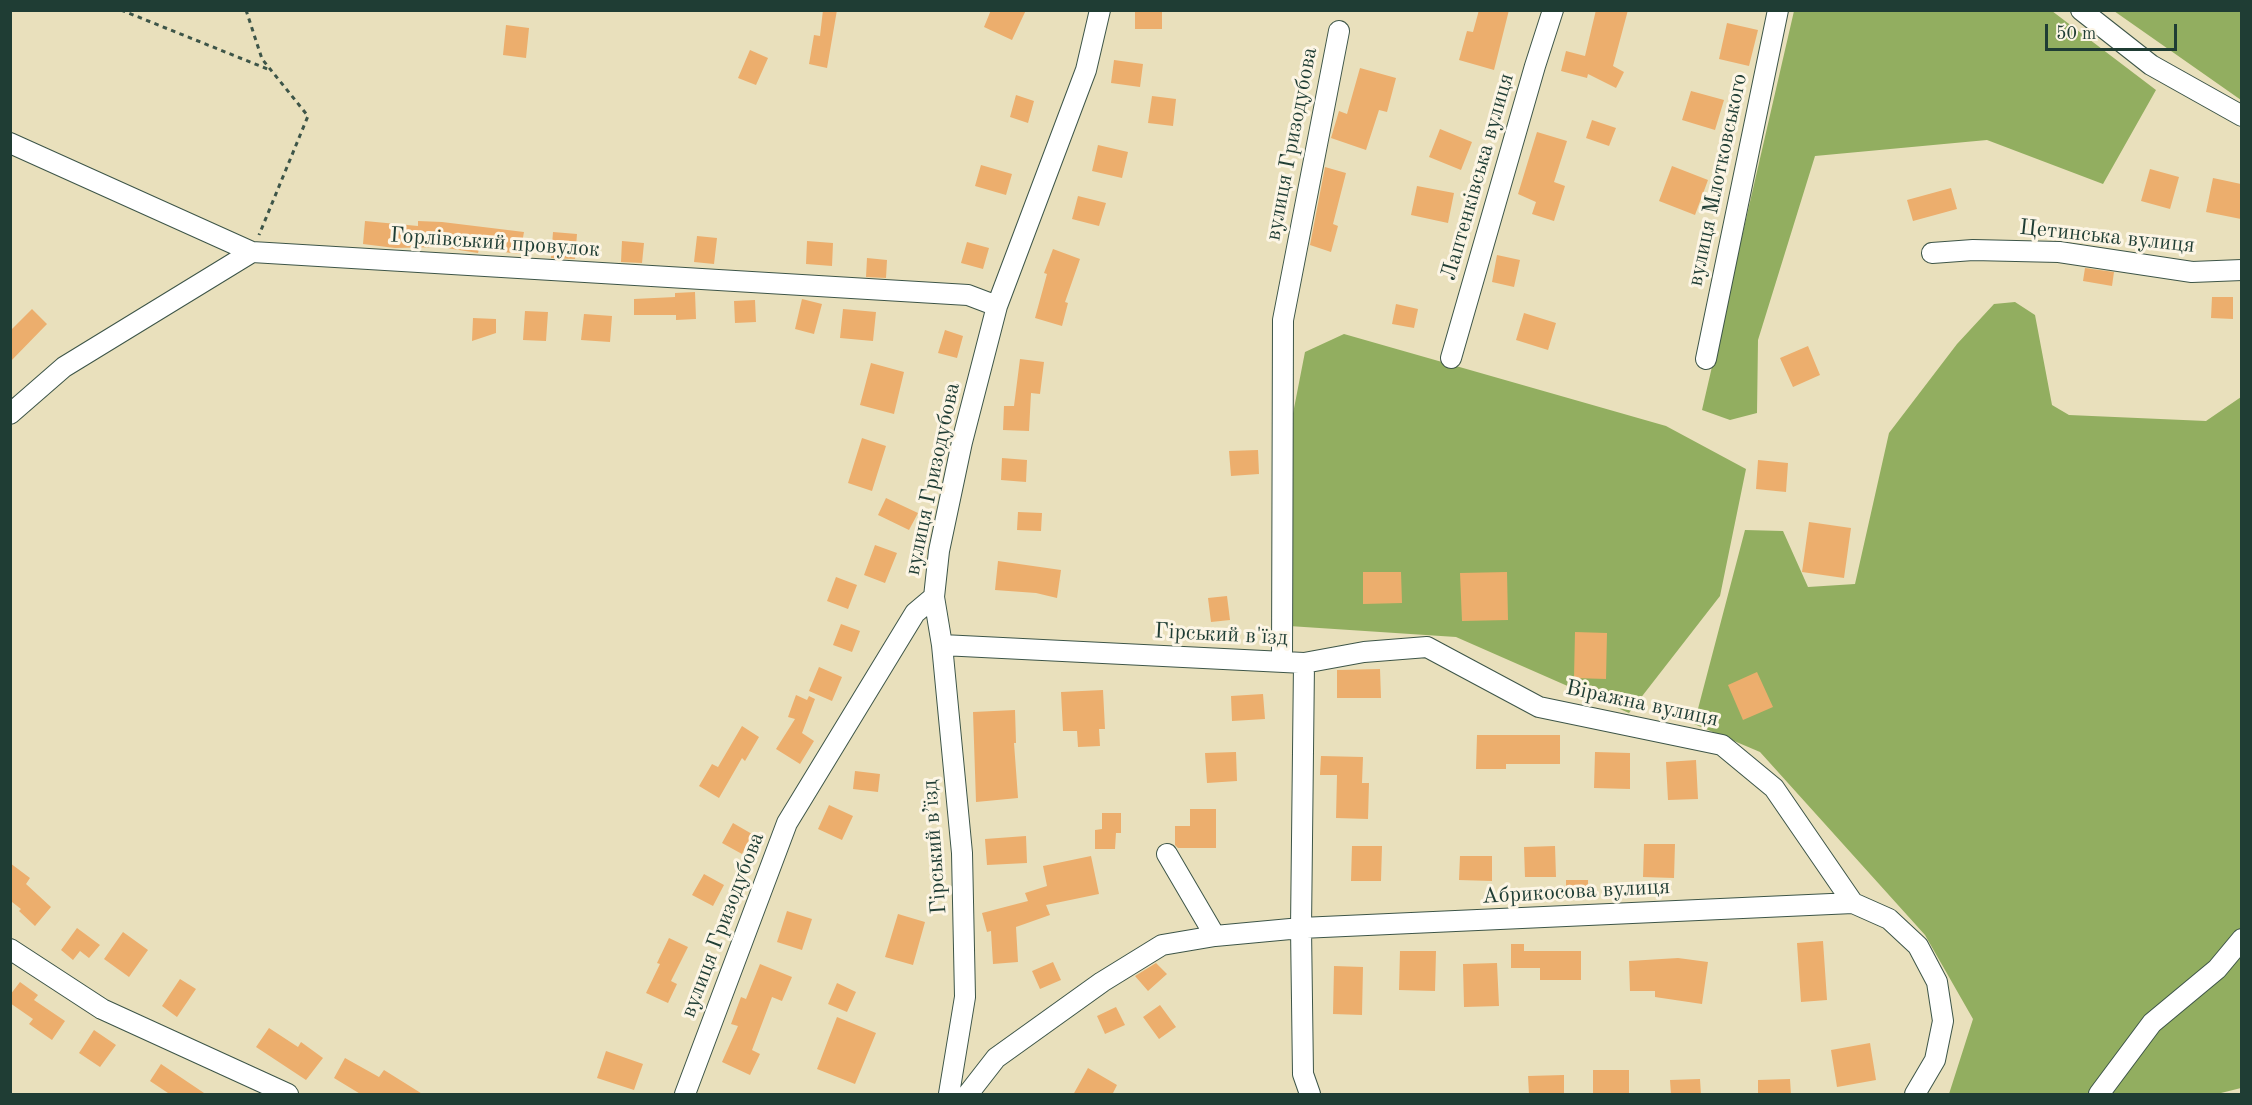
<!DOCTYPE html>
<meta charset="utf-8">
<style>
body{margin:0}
#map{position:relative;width:2252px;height:1105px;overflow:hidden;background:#e9e0bc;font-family:"Old Standard TT",serif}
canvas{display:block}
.frame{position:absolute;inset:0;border:12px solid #1f3d34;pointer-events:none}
.scale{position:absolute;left:2045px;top:24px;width:132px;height:27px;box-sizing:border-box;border:3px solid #1f3d34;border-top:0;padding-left:8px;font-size:18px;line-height:21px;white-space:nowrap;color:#1f3d34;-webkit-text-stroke:4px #fcf5e5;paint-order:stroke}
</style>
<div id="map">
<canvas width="2252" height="1105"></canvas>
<div class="frame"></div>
<div class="scale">50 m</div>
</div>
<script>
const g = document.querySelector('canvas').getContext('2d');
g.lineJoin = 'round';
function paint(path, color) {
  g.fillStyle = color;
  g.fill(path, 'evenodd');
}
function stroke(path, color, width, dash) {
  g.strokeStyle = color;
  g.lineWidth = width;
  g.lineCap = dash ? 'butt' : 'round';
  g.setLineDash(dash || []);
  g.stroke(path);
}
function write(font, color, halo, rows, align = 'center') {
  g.font = font + ' "Old Standard TT",serif';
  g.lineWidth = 6;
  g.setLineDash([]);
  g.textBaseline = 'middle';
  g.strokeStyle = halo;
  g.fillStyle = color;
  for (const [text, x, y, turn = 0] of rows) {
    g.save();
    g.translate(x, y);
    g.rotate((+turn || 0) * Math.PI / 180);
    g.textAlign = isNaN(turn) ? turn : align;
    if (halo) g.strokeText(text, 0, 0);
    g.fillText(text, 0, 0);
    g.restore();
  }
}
const forest = new Path2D(`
 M1794,11H2052L2156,90L2103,184L1987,140L1815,156L1758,340L1757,413L1730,420L1702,410Z
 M2114,11H2241V100Z
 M2015,302L2035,315L2052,405L2069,415L2206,421L2241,397V1088L2217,1094H1949L1973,1019L1925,935L1760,752L1694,724L1745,530L1783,531L1808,587L1855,584L1889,433L1957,344L1994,304Z
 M1344,334L1666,426L1746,469L1720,596L1629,713L1456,637L1289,626L1280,480L1305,352Z`);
const building = new Path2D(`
 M823,10H837L827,68L809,64L814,35L820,36Z
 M991,10H1026L1012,40L984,27Z
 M1135,10H1162V29H1135Z
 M1479,10H1509L1494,70L1459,60L1467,31L1473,32Z
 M1596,10H1628L1613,66L1624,72L1616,88L1588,74L1587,78L1561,71L1566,51L1585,56Z
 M1727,23L1758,30L1749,66L1719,59Z
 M506,25L529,28L526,58L503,55Z
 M750,50L768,58L756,85L738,78Z
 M1114,60L1143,64L1140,87L1111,83Z
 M1360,68L1396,78L1387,112L1379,110L1366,150L1331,138L1339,111L1347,114Z
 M1691,91L1724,100L1715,130L1682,120Z
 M1016,95L1034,101L1028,123L1010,117Z
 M1152,96L1176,99L1173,126L1148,123Z
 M1592,120L1616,128L1609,146L1586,138Z
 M1440,129L1472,142L1461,170L1429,157Z
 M1537,132L1567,141L1554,182L1565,186L1554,221L1532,214L1536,202L1518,194Z
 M1098,145L1128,152L1122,178L1092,171Z
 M981,165L1012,174L1006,195L975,186Z
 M1672,166L1708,180L1695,215L1659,201Z
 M1325,167L1346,173L1333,224L1338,226L1331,252L1310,245Z
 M2150,169L2179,177L2170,209L2141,201Z
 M2213,178L2241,184V219L2206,212Z
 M1417,186L1454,193L1448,223L1411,215Z
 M1951,188L1957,209L1913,221L1907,200Z
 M1078,196L1106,203L1099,226L1072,219Z
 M365,221L418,226V221L442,222L524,232L520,254L479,249L478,253L440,247L395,248L363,244Z
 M553,232L577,234L575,259L551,258Z
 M697,236L717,238L714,264L694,262Z
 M622,241L644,243L642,263L621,262Z
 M807,241L833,243L832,266L806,264Z
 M967,242L989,248L983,269L961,263Z
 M1053,249L1080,259L1065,302L1068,303L1062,326L1035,318L1047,274L1044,273Z
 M1497,255L1520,260L1514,287L1492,282Z
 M867,258L887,260L886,278L866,277Z
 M2085,268L2114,272L2112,286L2083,281Z
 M695,292L696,319L676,320V315H634V299L675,297V293Z
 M2212,297H2233V319L2211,318Z
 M802,299L822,304L814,334L795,329Z
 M755,300L756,322L735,323L734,301Z
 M1396,304L1418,309L1414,328L1392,324Z
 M32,309L47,324L10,362V331Z
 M843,309L876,312L873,341L840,338Z
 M525,311L548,312L546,341L523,340Z
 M1524,313L1556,323L1548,350L1516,340Z
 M584,314L612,316L610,342L581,340Z
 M473,318L496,319V333L472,341Z
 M945,330L963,336L957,358L938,353Z
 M1808,346L1820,375L1793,387L1780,358Z
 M1020,359L1044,362L1040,394L1031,393L1029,431L1003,430L1004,406H1014Z
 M871,363L904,372L894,414L860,405Z
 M862,438L886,446L872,491L848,483Z
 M1258,450L1259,474L1231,476L1229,451Z
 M1002,458L1027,460L1026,482L1001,480Z
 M1758,460L1788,463L1786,492L1756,489Z
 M886,498L918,513L909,530L878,515Z
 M1018,512L1042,513L1041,531L1017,530Z
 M1809,522L1851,528L1844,578L1802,572Z
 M875,545L897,553L885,583L864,575Z
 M998,561L1061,570L1057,598L1036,593L995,590Z
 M1363,572H1401L1402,603L1363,604Z
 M1507,572L1508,620L1462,621L1460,573Z
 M836,577L857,585L848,609L827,601Z
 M1227,596L1230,620L1211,622L1208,598Z
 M841,624L860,631L852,652L833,645Z
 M1575,632L1607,633L1606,679L1574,678Z
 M819,667L842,677L832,701L809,691Z
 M1380,669L1381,698H1337V670Z
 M1757,672L1773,707L1743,720L1728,685Z
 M1103,690L1105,729H1099L1100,746L1078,747L1077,731H1063L1061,692Z
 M1263,694L1265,719L1232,721L1231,696Z
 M796,695L807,700L809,696L815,699L802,733L814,741L800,764L776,749L795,719L788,717Z
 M1015,710L1016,743H1014L1018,798L976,802L973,712Z
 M742,726L759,737L745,761L742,758L719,798L699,786L712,764L718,767Z
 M1477,735H1560V764H1506V769H1476Z
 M1236,752L1237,781L1207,783L1205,753Z
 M1595,752L1630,753V789L1594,788Z
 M1321,756L1363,757L1362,783H1369L1368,819L1336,818L1337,775H1320Z
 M1696,760L1698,799L1668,800L1666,762Z
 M855,771L880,774L878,792L853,789Z
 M829,805L853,816L842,840L818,829Z
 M1190,809H1216V848H1178L1175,845V826H1190Z
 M1102,813H1121V833H1116L1115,849H1095V830L1102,829Z
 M733,823L752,834L742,854L722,843Z
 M1026,836L1027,863L987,865L985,839Z
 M1644,844H1675L1674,878L1643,877Z
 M1352,846H1382L1381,881H1351Z
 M1555,846L1556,877H1525L1524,847Z
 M1091,856L1099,894L1046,905L1050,915L1016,927L1018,962L993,964L991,931L987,932L982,913L1028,901L1025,893L1047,886L1043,866Z
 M1460,856H1492V881L1459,880Z
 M10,863L30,878L26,884L51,907L35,926L19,911L21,909L12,902L10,904Z
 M704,874L724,885L713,906L692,895Z
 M1566,880H1588V897H1566Z
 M787,911L812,919L802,950L777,942Z
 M898,914L925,922L913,965L885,957Z
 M77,928L100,945L89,958L80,951L73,960L61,950Z
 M123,932L148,950L129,977L104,959Z
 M669,938L688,947L671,981L677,984L668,1003L646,993L660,964L657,963Z
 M1823,941L1827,1000L1801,1002L1797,943Z
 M1511,944H1524V951H1581V980H1540V968H1511Z
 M1400,951H1436L1435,991L1399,990Z
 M1678,958L1708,962L1702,1004L1655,997V991H1630L1629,961Z
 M1053,962L1061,980L1040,989L1032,971Z
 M1156,963L1167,974L1148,991L1135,976Z
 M1497,963L1499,1006L1464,1007L1463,964Z
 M760,964L792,977L782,1001L772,997L752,1050L760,1054L750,1075L722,1062L738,1026L731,1024L741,997L746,999Z
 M1334,966L1363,967L1362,1015L1333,1014Z
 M180,979L196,989L177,1017L162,1006Z
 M20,982L38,995L34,1000L65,1021L52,1040L29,1024L33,1019L10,1003V995Z
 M837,983L856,992L847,1012L828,1004Z
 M1160,1005L1176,1027L1159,1039L1143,1017Z
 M1116,1007L1125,1025L1105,1034L1097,1016Z
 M837,1017L876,1033L855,1084L817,1069Z
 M269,1028L298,1047L301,1042L323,1058L306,1080L256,1047Z
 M94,1030L116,1045L100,1067L79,1053Z
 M1870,1043L1876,1080L1837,1087L1831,1050Z
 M606,1051L643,1064L634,1090L597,1078Z
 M345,1058L379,1077L384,1070L424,1095H362L334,1078Z
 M161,1064L207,1095H171L150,1081Z
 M1088,1068L1117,1085L1112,1095H1073Z
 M1593,1070H1629V1095H1593Z
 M1564,1075V1095H1529L1528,1076Z
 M1700,1079L1701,1095H1671L1670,1080Z
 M1790,1079L1791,1095H1758V1080Z`);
const path = new Path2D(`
 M121,10L270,70
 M246,10L262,59L308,116L259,235`);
const street = new Path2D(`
 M2081,10L2151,65L2242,116
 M10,143L252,252L968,295L997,306
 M1932,253L1973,250L2059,252L2192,272L2242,270
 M1451,358L1535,66L1553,10
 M1706,359L1778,10
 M10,414L64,367L252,252
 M942,645L1304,663L1364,652L1427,647L1539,707L1722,745L1774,788L1853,903L1889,919L1918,946L1937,982L1943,1021L1935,1060L1915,1094
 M1282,662L1283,320L1339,31
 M1304,663L1301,928L1303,1074L1310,1094
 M1167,854L1215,936
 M10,949L102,1009L288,1094
 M685,1094L787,823L915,613L934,597
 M949,1094L965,997L962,853L942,645L934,597L939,551L962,442L997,306L1086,70L1100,10
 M968,1094L996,1058L1102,982L1162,945L1215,936L1301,928L1853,903
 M2099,1094L2152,1023L2217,969L2242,939`);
const streetNames = [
 ["вулиця Гризодубова",1292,144,-79],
 ["Лаптенківська вулиця",1478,177,-74],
 ["вулиця Млотковського",1718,180,-78],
 ["Цетинська вулиця",2107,237,6],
 ["Горлівський провулок",495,243,4],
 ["вулиця Гризодубова",933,479,-78],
 ["Гірський в'їзд",1221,635,3],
 ["Віражна вулиця",1642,704,12],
 ["Гірський в’їзд",935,847,-94],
 ["Абрикосова вулиця",1576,892,-3],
 ["вулиця Гризодубова",723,925,-69]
];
paint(forest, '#92ae60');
paint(building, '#ecae6d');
stroke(street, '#3d5548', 22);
stroke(path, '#3d5548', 3, [4.5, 4.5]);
stroke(street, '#fff', 20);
write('22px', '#1f3d34', '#fcf5e5', streetNames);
</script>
